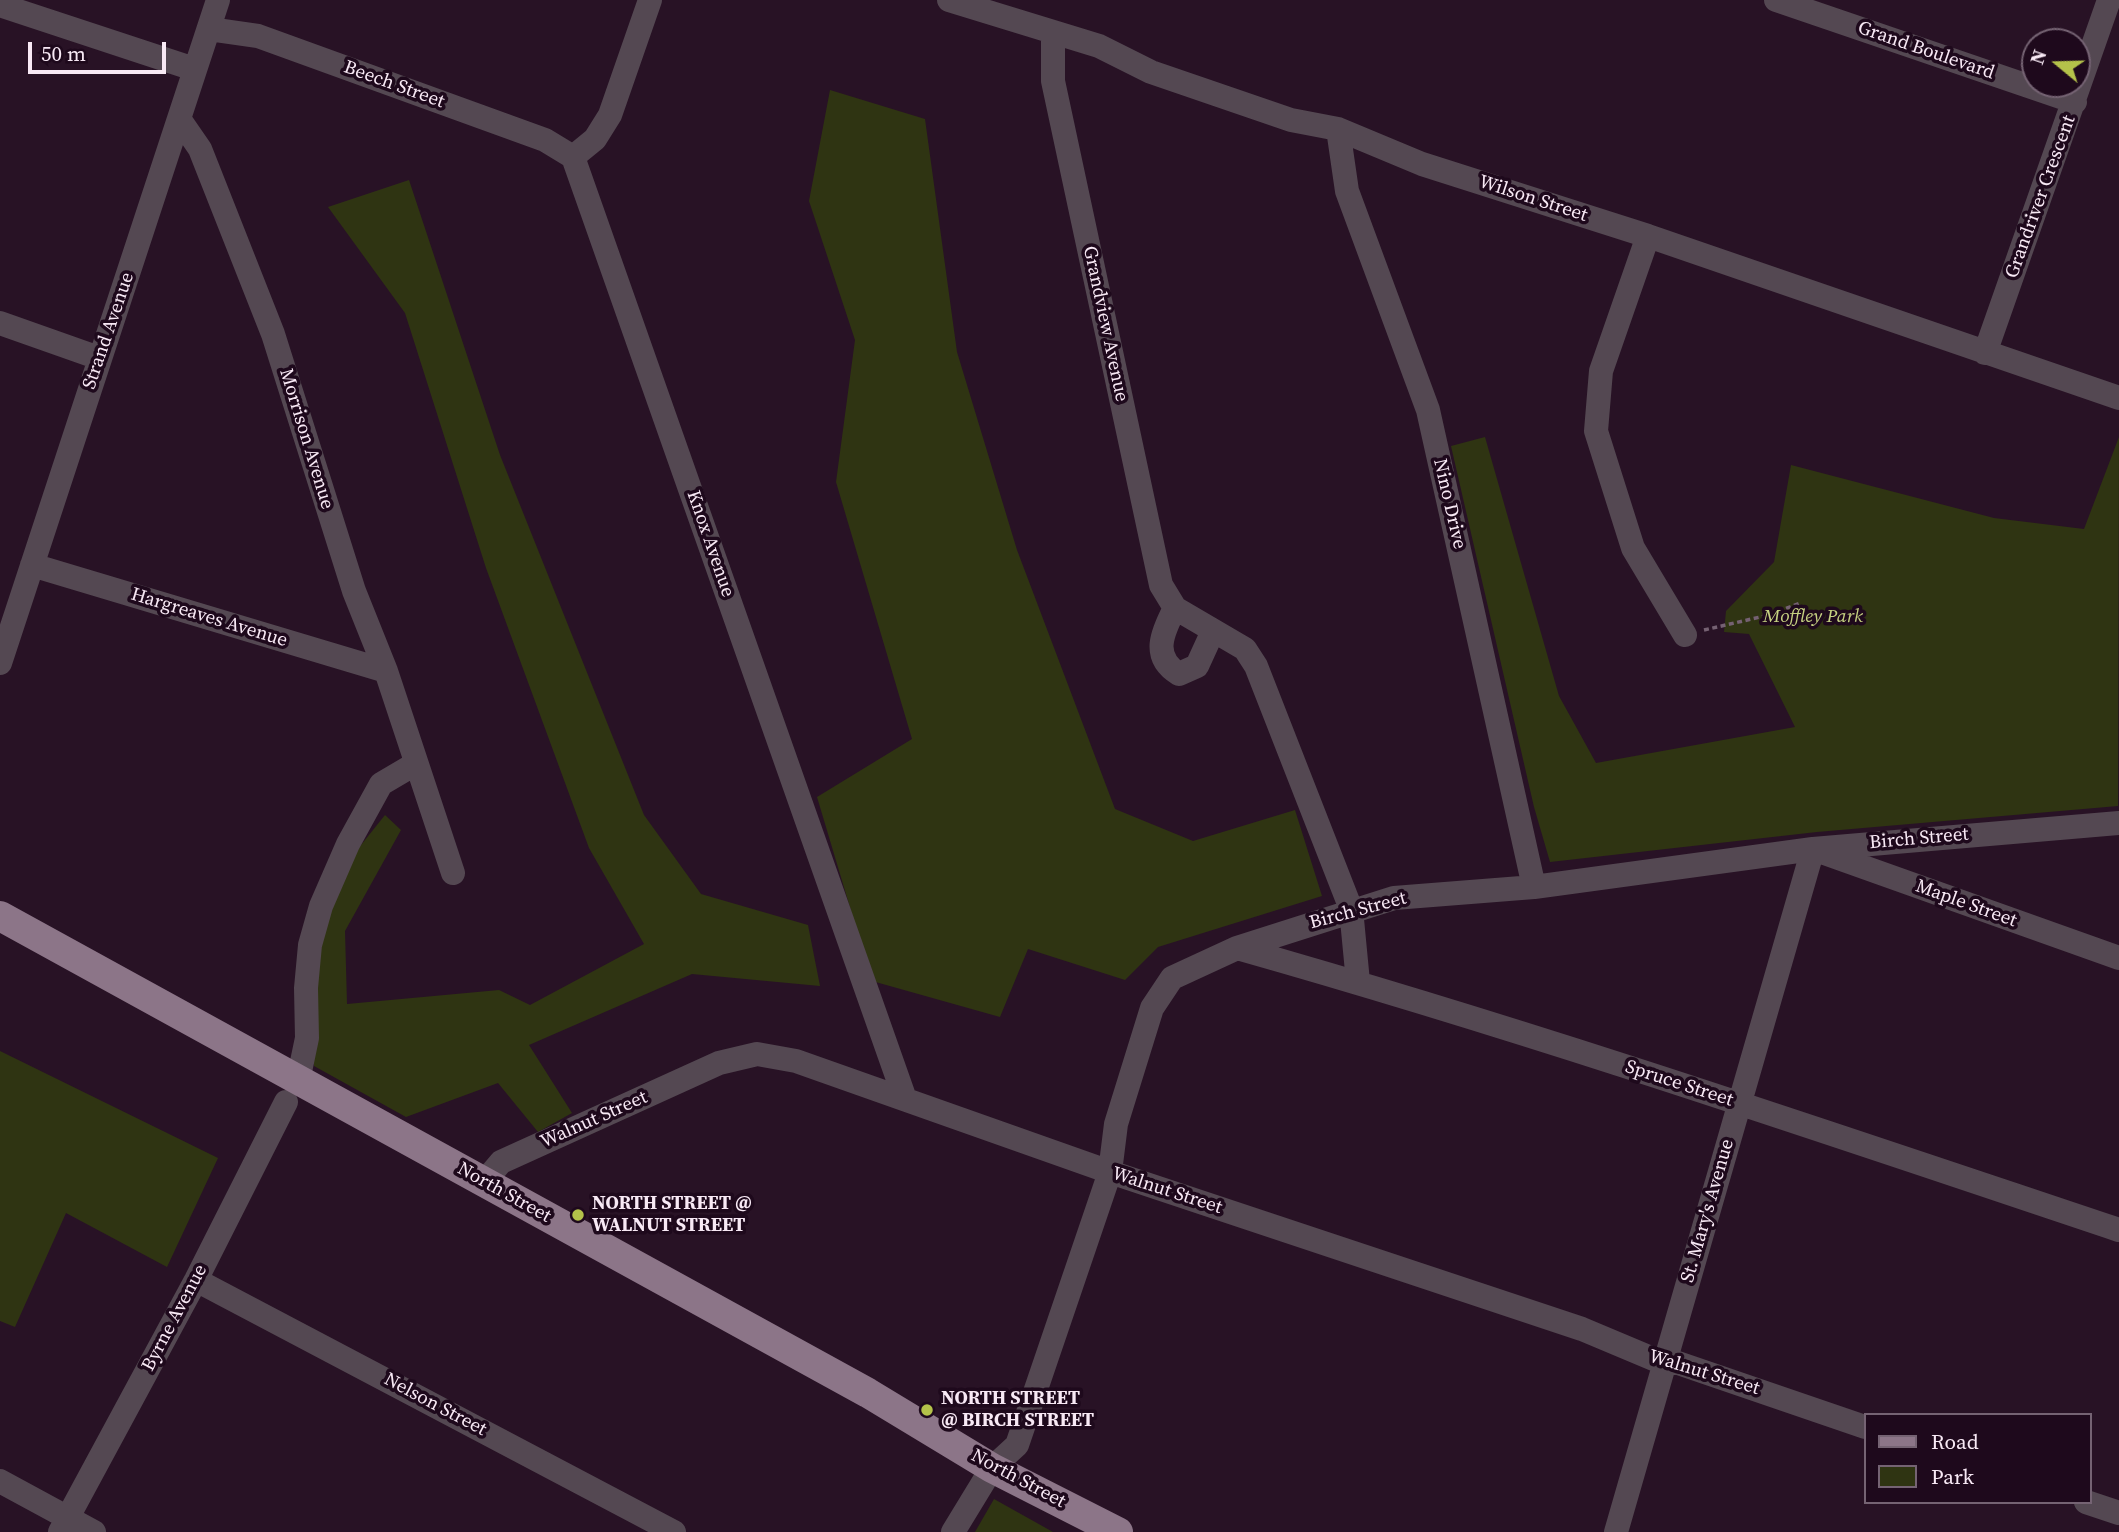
<!DOCTYPE html>
<style>
body{margin:0}
#map{position:relative;width:2119px;height:1532px;overflow:hidden;background:#281225;font-family:"Source Serif 4",serif}
canvas{display:block}
.legend{position:absolute;left:1864px;top:1413px;width:228px;height:91px;box-sizing:border-box;background:#1e091c;border:2px solid #756373;margin:0;padding:9px 12px;list-style:none;font-size:21px;color:#f8e9f5}
.legend li{display:flex;align-items:center;gap:14px;height:35px}
.legend b{width:35px;border:2px solid #756373}
.north{position:absolute;left:2021px;top:28px;width:70px;height:70px;box-sizing:border-box;background:#1e091c;border:2px solid #756373;border-radius:50%;rotate:289deg;font-size:19px;font-weight:700;line-height:28px;text-align:center;color:#f8e9f5}
.north::after{content:'';display:block;margin:auto;width:24px;height:32px;background:#b4c24a;clip-path:polygon(50% 0,100% 100%,50% 72%,0 100%)}
.scale{position:absolute;left:28px;top:42px;width:138px;height:32px;box-sizing:border-box;border:4px solid #f8e9f5;border-top:0;padding-left:9px;font-size:21px;line-height:24px;white-space:nowrap;color:#f8e9f5;-webkit-text-stroke:5px #1e091c;paint-order:stroke}
</style>
<div id="map">
<canvas width="2119" height="1532"></canvas>
<ul class="legend">
<li><b style="height:9px;background:#8c7588"></b>Road</li>
<li><b style="height:19px;background:#2f3412"></b>Park</li>
</ul>
<div class="north">N</div>
<div class="scale">50 m</div>
</div>
<script>
const g = document.querySelector('canvas').getContext('2d');
g.lineJoin = 'round';
function paint(path, color) {
  g.fillStyle = color;
  g.fill(path, 'evenodd');
}
function stroke(path, color, width, dash) {
  g.strokeStyle = color;
  g.lineWidth = width;
  g.lineCap = dash ? 'butt' : 'round';
  g.setLineDash(dash || []);
  g.stroke(path);
}
function write(font, color, halo, rows, align = 'center') {
  g.font = font + ' "Source Serif 4",serif';
  g.lineWidth = 7;
  g.setLineDash([]);
  g.textBaseline = 'middle';
  g.strokeStyle = halo;
  g.fillStyle = color;
  for (const [text, x, y, turn = 0] of rows) {
    g.save();
    g.translate(x, y);
    g.rotate((+turn || 0) * Math.PI / 180);
    g.textAlign = isNaN(turn) ? turn : align;
    if (halo) g.strokeText(text, 0, 0);
    g.fillText(text, 0, 0);
    g.restore();
  }
}
const green = new Path2D(`
 M830,90L925,119L957,352L1017,550L1115,809L1193,841L1295,810L1322,896L1158,947L1125,980L1028,949L1000,1017L872,981L817,797L912,739L836,482L855,340L809,201Z
 M409,180L500,455L644,815L701,894L808,925L820,986L692,974L529,1045L572,1113L538,1132L498,1083L406,1117L314,1066L310,966L353,855L385,815L401,830L345,931L347,1004L499,990L530,1005L644,944L589,848L486,568L405,313L328,207Z
 M1485,437L1559,696L1596,763L1795,727L1749,634L1724,632L1726,611L1774,562L1791,465L1994,518L2084,529L2119,437L2118,806L1817,832L1550,862L1534,807L1451,446Z
 M0,1051L218,1158L167,1267L66,1213L15,1327L0,1321Z
 M994,1499L1053,1532H975Z`);
const path = new Path2D(`
 M1704,630L1769,615L1800,603`);
const minor = new Path2D(`
 M949,0L1099,46L1151,72L1291,120L1338,129L1422,164L1648,236L2119,398
 M1776,0L2075,102
 M0,5L194,69
 M209,29L258,36L545,140L573,157
 M1053,34V81L1161,585L1175,608L1245,649L1256,666L1351,909L1358,982
 M180,120L200,149L273,334L354,591L386,671L453,873
 M1338,129L1347,191L1428,410L1534,887
 M573,157L905,1099
 M573,157L595,139L610,115L650,0
 M1648,236L1601,371L1596,431L1633,548L1685,635
 M0,323L99,358
 M1985,353L2109,0
 M32,565L386,671
 M1175,608C1162,633 1151,657 1179,674L1197,666L1213,631
 M0,663L218,0
 M1237,948C1534,1032 1826,1132 2119,1230
 M298,1081L307,1038L306,988L310,945L321,906L348,844L381,784L415,764
 M484,1182L501,1162L719,1063L757,1054L796,1061L1110,1172L1582,1329L1663,1363H1678L1865,1427
 M196,1280L674,1532
 M0,1481L94,1532
 M2086,1502L2119,1513
 M60,1532L196,1280L286,1102
 M953,1532L992,1468L1017,1445L1110,1172L1116,1124L1152,1008L1172,978L1237,948L1394,898L1534,887L1813,849L2119,823
 M1616,1532L1813,849L2119,958`);
const major = new Path2D(`
 M0,916L868,1393L992,1468L1118,1532`);
const markers = [
 [578,1215,7,"#b4c24a"],
 [927,1410,7,"#b4c24a"]
];
const streetNames = [
 ["Grand Boulevard",1926,51,19],
 ["Beech Street",394,85,20],
 ["Grandriver Crescent",2041,197,-70],
 ["Wilson Street",1533,199,18],
 ["Grandview Avenue",1105,324,78],
 ["Strand Avenue",109,331,-71],
 ["Morrison Avenue",306,439,73],
 ["Nino Drive",1449,504,77],
 ["Knox Avenue",710,544,71],
 ["Hargreaves Avenue",209,618,17],
 ["Birch Street",1919,839,-5],
 ["Maple Street",1966,904,20],
 ["Birch Street",1358,911,-15],
 ["Spruce Street",1679,1084,18],
 ["Walnut Street",594,1120,-24],
 ["Walnut Street",1167,1191,18],
 ["North Street",504,1193,29],
 ["St. Mary's Avenue",1708,1211,-74],
 ["Byrne Avenue",175,1318,-62],
 ["Walnut Street",1704,1373,17],
 ["Nelson Street",435,1405,28],
 ["North Street",1018,1479,28]
];
const parkNames = [
 ["Moffley Park",1813,617]
];
const poiNames = [
 ["NORTH STREET @",592,1204],
 ["WALNUT STREET",592,1226],
 ["NORTH STREET",941,1399],
 ["@ BIRCH STREET",941,1421]
];
paint(green, '#2f3412');
stroke(path, '#756172', 3.5, [5, 3.5]);
stroke(minor, '#544852', 24);
stroke(major, '#8c7588', 30);
for (const [x, y, r, color] of markers) {
  const dot = new Path2D();
  dot.arc(x, y, r, 0, 2 * Math.PI);
  g.fillStyle = color;
  g.fill(dot);
  stroke(dot, '#1e091c', 2.5);
}
write('19px', '#f8e9f5', '#1e091c', streetNames);
write('italic 19px', '#c5d181', '#1e091c', parkNames);
write('bold 19px', '#f8e9f5', '#1e091c', poiNames, 'left');
</script>
